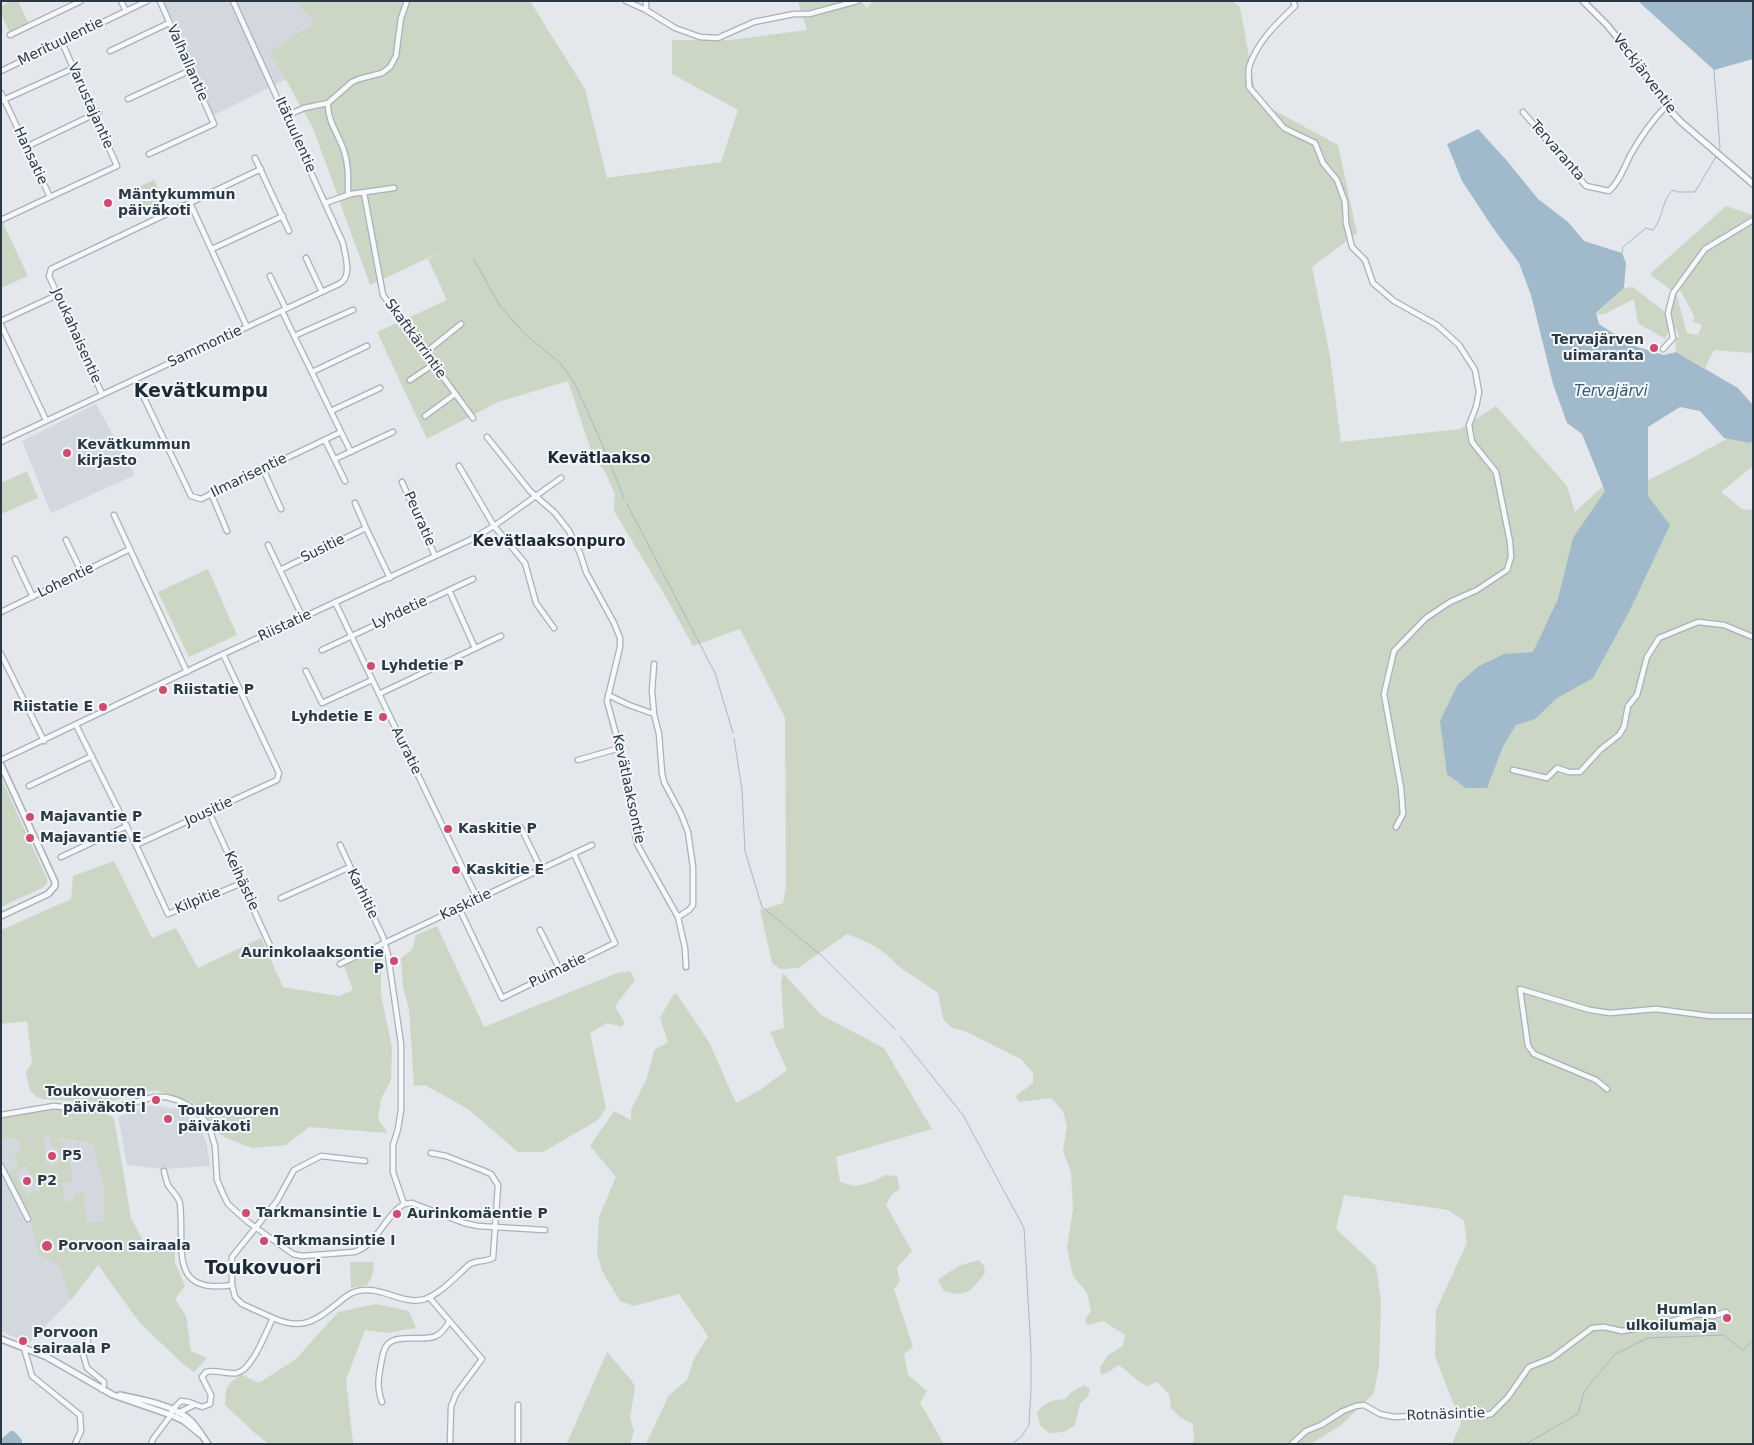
<!DOCTYPE html>
<meta charset="utf-8">
<style>
body{margin:0}
#map{position:relative;width:1754px;height:1445px;overflow:hidden;background:#e4e8ec;font-family:"DejaVu Sans",sans-serif}
canvas{display:block}
.frame{position:absolute;inset:0;border:2px solid #2b3845;pointer-events:none}
</style>
<div id="map">
<canvas width="1754" height="1445"></canvas>
<div class="frame"></div>
</div>
<script>
const g = document.querySelector('canvas').getContext('2d');
g.lineJoin = 'round';
function paint(path, color) {
  g.fillStyle = color;
  g.fill(path, 'evenodd');
}
function stroke(path, color, width, dash) {
  g.strokeStyle = color;
  g.lineWidth = width;
  g.lineCap = dash ? 'butt' : 'round';
  g.setLineDash(dash || []);
  g.stroke(path);
}
function write(font, color, halo, rows, align = 'center') {
  g.font = font + ' "DejaVu Sans",sans-serif';
  g.lineWidth = 4;
  g.setLineDash([]);
  g.textBaseline = 'middle';
  g.strokeStyle = halo;
  g.fillStyle = color;
  for (const [text, x, y, turn = 0] of rows) {
    g.save();
    g.translate(x, y);
    g.rotate((+turn || 0) * Math.PI / 180);
    g.textAlign = isNaN(turn) ? turn : align;
    if (halo) g.strokeText(text, 0, 0);
    g.fillText(text, 0, 0);
    g.restore();
  }
}
const built = new Path2D(`
 M164,1H363L377,34L214,115Z
 M96,404L135,475L51,513L22,441Z
 M152,1105L177,1109L188,1115L202,1132L207,1145L210,1166L164,1169L127,1165L118,1117L141,1108Z
 M1,1131L92,1143L104,1187L103,1222L71,1300L28,1344L1,1331Z`);
const green = new Path2D(`
 M12,1H18L29,24L10,33L1,14V6Z
 M299,1H530L585,89L607,178L721,162L738,110L672,74V40H730L807,30L798,1H861L867,8L873,1H1232L1240,7L1257,101L1338,145L1357,233L1312,267L1330,356L1341,442L1460,429L1496,406L1567,486L1575,512L1603,486L1631,489L1690,459L1753,424V466L1721,492L1742,509L1753,510V1444H1452L1461,1423L1435,1356L1436,1310L1467,1243L1464,1221L1448,1210L1344,1195L1336,1229L1376,1266L1381,1301L1379,1366L1374,1393L1340,1426L1310,1444H1192L1194,1440L1193,1424L1181,1418L1171,1408L1169,1394L1157,1382L1147,1386C1134,1380 1131,1372 1118,1365L1110,1371L1101,1375L1100,1368L1108,1355L1123,1346L1125,1335L1103,1321L1087,1325L1085,1320L1091,1311L1087,1293L1073,1276L1067,1248L1073,1209L1071,1172L1063,1151L1067,1126L1063,1111L1051,1098L1019,1102L1016,1096L1033,1083V1073L1021,1059L965,1031L952,1028L943,1019L938,993L898,966C884,949 866,941 847,934L798,968L780,969L772,963L760,910L783,903L786,886L785,718L740,629L693,646L663,592L614,511L615,494L604,470L593,457L568,381L498,402L427,439L377,332L447,300L428,259L441,252L370,285L313,128L270,52L315,23L297,3Z
 M154,180L165,203L146,211L136,188Z
 M1726,206L1753,215V216L1703,248L1672,291L1650,274Z
 M1753,221V350L1749,353L1714,350L1705,368L1676,352L1675,338L1679,337L1677,330L1674,328L1670,313L1676,293L1687,333L1698,335L1702,325L1692,321L1695,318L1679,288L1706,250Z
 M1,223H3L28,276L1,288Z
 M1633,287L1665,312L1669,329L1665,339L1638,323L1634,299L1605,314H1596L1624,288Z
 M27,471L38,498L1,514V483Z
 M208,569L237,635L189,657L158,592Z
 M1,778L47,879V883L44,887L1,907Z
 M114,861L152,938L176,928L198,968L261,938L283,987L339,996L353,990L344,966L381,950V995L392,1047L391,1080L381,1099L378,1119L388,1133L309,1127L286,1145L252,1148L226,1138L217,1132L207,1117L192,1102L155,1090L103,1103L43,1099C28,1095 29,1085 26,1072L32,1063L27,1021L1,1024V930L71,899L73,876Z
 M437,926L484,1027L617,973L630,971L635,980L615,1006L624,1022L622,1027L607,1023L590,1033L606,1108L598,1120L543,1152H518L468,1109L425,1085L414,1086L409,1009L403,988L401,958L412,950L416,935Z
 M783,973L821,1015L884,1048L932,1129L836,1157L840,1182L854,1186L869,1183L886,1175L897,1176L900,1189L892,1194L886,1205L912,1251L897,1268L900,1281L894,1289L913,1347L904,1354L908,1375L927,1391L920,1403L944,1444H646L669,1395L687,1380L694,1359L708,1336L679,1294L634,1306L620,1301L602,1271L597,1253L599,1217L616,1177L590,1146L614,1111L631,1120V1110L647,1078L654,1050L668,1042L660,1018L671,998L676,993L709,1042L736,1103L760,1090L787,1070L770,1032L784,1028L781,983Z
 M57,1108L107,1114L114,1118L131,1218L141,1237L146,1253L175,1246V1263L185,1286L175,1299L186,1316L191,1351L207,1358L194,1372L183,1364L140,1323L98,1265L71,1300L59,1266L38,1254C34,1224 23,1199 8,1173L19,1167L14,1157L21,1149L19,1140L8,1137L1,1140V1118ZM44,1137H50L52,1148L58,1147L60,1163L54,1164L53,1167L46,1163ZM58,1138L92,1143L104,1187L103,1222H87L83,1193L74,1195V1201L65,1202L62,1183L72,1181C72,1163 68,1152 58,1138ZM26,1166L41,1192L40,1193L36,1191L27,1196L15,1173Z
 M979,1260L984,1266L985,1273C971,1291 968,1298 944,1291L938,1280L958,1266Z
 M350,1262H374L372,1276L367,1285L351,1288Z
 M376,1304L409,1311L416,1328L387,1333L365,1330L346,1380L353,1442L350,1444H269L256,1434L225,1405C226,1388 226,1382 243,1375L259,1383L296,1359L338,1312Z
 M607,1352L632,1381L635,1388L630,1418L634,1431L630,1444H568L567,1443Z
 M1084,1385L1090,1389L1088,1396L1080,1404L1075,1425L1064,1432L1049,1433L1040,1425L1037,1413C1044,1402 1053,1400 1065,1399L1070,1393Z`);
const water = new Path2D(`
 M1638,1H1753V59L1714,70Z
 M1478,129L1508,162L1538,199L1568,222L1584,241L1622,253L1626,263L1624,288L1596,313L1599,324L1631,345L1664,355L1676,352L1738,388L1753,405V441L1750,443L1724,438L1700,411L1680,407L1648,427V496L1670,525L1629,612L1593,678L1557,698L1535,719L1516,725L1503,746L1487,788H1466L1447,774L1440,721L1458,684L1479,666L1504,654L1533,652L1558,599L1573,538L1605,491L1582,434L1567,423L1553,384L1531,295L1519,263L1493,228L1462,181L1447,144Z
 M11,1431H14L22,1440V1444H1V1439Z`);
const stream = new Path2D(`
 M1714,70L1720,148L1718,151
 M1622,253L1623,247L1646,228L1653,230C1664,217 1661,201 1673,190L1678,192H1695L1717,155
 M473,258L500,306L527,336L560,363L575,384L603,446L624,498
 M627,504L715,673L733,733
 M734,738L742,790L745,851L762,907L822,956L895,1029
 M900,1036L963,1115L1024,1228L1031,1351V1389L1029,1425L1022,1436L1012,1444
 M1527,1443L1578,1414L1584,1392L1614,1355L1647,1338L1724,1335L1742,1350L1753,1340`);
const minor = new Path2D(`
 M121,1L126,11
 M626,1L646,10L675,28L700,37L718,38L754,22L794,14H809L857,1
 M646,1V10
 M1293,1L1295,6C1276,24 1257,42 1249,67C1248,73 1249,81 1249,87L1284,128L1315,143L1323,163L1337,180L1345,202L1346,223L1352,247L1365,260L1373,283L1394,301L1437,325L1459,345L1475,370L1479,392L1476,407L1469,425L1472,442L1496,472L1510,542L1511,557L1507,570L1477,590L1450,602L1426,618L1394,651L1384,694L1401,788L1403,814L1396,827
 M10,35L81,1
 M110,51L169,23
 M1,71L147,1
 M1,93L50,197L1,220
 M128,99L191,70
 M1,101L74,68
 M328,103C327,121 339,135 344,151C349,165 348,180 348,195
 M1523,112L1586,186L1609,191C1620,181 1624,167 1631,154C1641,136 1652,121 1666,106
 M286,116L304,108L328,103L352,82L359,79L382,73L390,67L396,56L401,18L407,1
 M26,147L99,112
 M149,154L214,124L160,1
 M255,158L289,231
 M364,193L383,295L473,418
 M50,197L117,166L64,47
 M190,203L247,327
 M325,203L351,194L394,188
 M212,249L283,216
 M306,258L322,292
 M270,276L286,309
 M1,321L57,295
 M1,325L46,420
 M294,336L353,310
 M1663,349L1673,338L1668,313L1673,293L1705,249L1753,220
 M425,353L461,324
 M312,372L367,346
 M135,379L191,496L201,499L341,432L282,311
 M410,380L434,364
 M102,394L49,276L51,269L261,169
 M331,411L380,388
 M425,416L455,394
 M341,432L351,452
 M487,437L530,491L555,513L569,531L580,553L586,572L614,623L620,638V647L607,701L624,764L635,834L637,844L678,917L685,948L686,967
 M325,440L345,481
 M1,442C114,390 226,336 339,284C353,277 345,256 343,243L233,1
 M335,459L393,432
 M459,466L494,526L525,563L536,603L554,628
 M263,469L281,509
 M402,482L435,556
 M211,493L227,531
 M355,503L366,528
 M114,515L187,672
 M66,540L82,573
 M268,545L280,570
 M15,559L33,597
 M449,590L475,648
 M335,602L478,900
 M1,612L130,549
 M303,618L280,570L366,528L390,578
 M322,650L473,579
 M1,654L44,741
 M654,664L652,691L654,714L659,734L662,773L664,782L681,814L688,832L693,867V905L689,910L678,917
 M306,671L322,703L372,680
 M379,694L501,636
 M608,695L629,705L654,714
 M76,725L136,845L277,780L279,773L223,654
 M1,760L217,657L470,540L494,526L561,478
 M578,760L620,748
 M1513,770L1547,778L1557,768L1569,772H1580L1600,750L1619,735L1624,727L1628,706L1637,695L1647,657L1659,638L1698,622L1724,625L1753,637
 M29,786L92,756
 M209,812L272,950
 M521,828L541,869
 M136,845L168,914L242,883
 M340,845L383,937L388,955L401,1044V1110L398,1129L393,1145V1172L404,1204
 M61,857L127,826
 M281,898L350,867
 M459,908L502,998L615,943L574,854
 M540,930L560,970
 M340,964L592,845
 M1607,1089L1596,1080L1534,1054L1528,1046L1520,989L1590,1010L1610,1013L1656,1009L1710,1016H1753
 M1,1115L54,1106L91,1110L110,1109L154,1097H166L177,1100L188,1105L200,1115L209,1126L215,1146L217,1180L223,1194L228,1204L248,1222L293,1254L302,1256L354,1252C377,1246 384,1216 404,1204L412,1203L464,1223L478,1226L545,1230
 M1,1166L28,1219
 M164,1171C165,1175 166,1181 168,1185C172,1192 179,1196 180,1204C185,1247 167,1295 232,1285
 M429,1297L482,1359L456,1394L451,1407L450,1444
 M273,1318L242,1304L235,1297L232,1285V1257L277,1201L294,1170L321,1156L365,1161
 M88,1338L87,1348L83,1354L87,1368L104,1382V1385L101,1389
 M24,1348L32,1376L80,1415L81,1431L75,1444
 M382,1402C377,1388 378,1379 381,1364C382,1358 383,1350 387,1345C396,1333 424,1342 436,1336C442,1333 446,1327 449,1322
 M518,1405V1444
 M178,1413L194,1405
 M151,1444L153,1439L171,1415L172,1410L181,1401L189,1402L202,1407L210,1404L211,1395L202,1377L206,1372C217,1369 227,1375 237,1373C252,1370 266,1332 273,1318C302,1331 315,1321 338,1303C344,1298 350,1292 358,1291C381,1285 403,1306 425,1299C442,1293 457,1275 470,1264C478,1260 486,1262 493,1258L498,1185L491,1174L482,1170L446,1156L431,1153
 M1292,1444L1306,1431L1321,1425L1343,1411L1356,1406L1364,1405L1380,1414L1394,1417L1440,1414L1486,1415L1491,1414L1508,1397L1529,1367L1552,1358L1592,1328L1604,1327L1622,1331L1658,1325L1697,1314L1713,1316L1726,1312`);
const tertiary = new Path2D(`
 M1583,1L1607,25L1634,58L1666,106L1681,122L1753,184
 M1,765L55,882V886L48,894L1,916
 M1,1339L47,1357L113,1395L171,1415L184,1421L201,1435
 M120,1395C140,1399 173,1405 189,1419C197,1426 202,1436 208,1444`);
const markers = [
 [108,203,5,"#cf4b70"],
 [1654,348,5,"#cf4b70"],
 [67,453,5,"#cf4b70"],
 [371,666,5,"#cf4b70"],
 [163,690,5,"#cf4b70"],
 [103,707,5,"#cf4b70"],
 [383,717,5,"#cf4b70"],
 [30,817,5,"#cf4b70"],
 [448,829,5,"#cf4b70"],
 [30,838,5,"#cf4b70"],
 [456,870,5,"#cf4b70"],
 [394,961,5,"#cf4b70"],
 [156,1100,5,"#cf4b70"],
 [168,1119,5,"#cf4b70"],
 [52,1156,5,"#cf4b70"],
 [27,1181,5,"#cf4b70"],
 [246,1213,5,"#cf4b70"],
 [397,1214,5,"#cf4b70"],
 [264,1241,5,"#cf4b70"],
 [47,1246,6,"#cf4b70"],
 [1727,1318,5,"#cf4b70"],
 [23,1341,5,"#cf4b70"]
];
const streetNames = [
 ["Merituulentie",61,42,-26],
 ["Valhallantie",187,63,66],
 ["Veckjärventie",1644,74,53],
 ["Varustajantie",90,106,66],
 ["Itätuulentie",295,135,66],
 ["Tervaranta",1557,151,49],
 ["Hansatie",30,156,65],
 ["Joukahaisentie",76,336,66],
 ["Skaftkärrintie",415,339,54],
 ["Sammontie",205,347,-25],
 ["Ilmarisentie",249,476,-26],
 ["Peuratie",419,519,66],
 ["Susitie",323,549,-26],
 ["Lohentie",66,581,-26],
 ["Lyhdetie",400,613,-25],
 ["Riistatie",285,626,-25],
 ["Auratie",406,751,64],
 ["Kevätlaaksontie",628,789,78],
 ["Jousitie",209,812,-25],
 ["Keihästie",241,881,65],
 ["Karhitie",362,894,64],
 ["Kilpitie",198,901,-23],
 ["Kaskitie",466,905,-25],
 ["Puimatie",558,971,-26],
 ["Rotnäsintie",1446,1415,-2]
];
const poiNames = [
 ["Mäntykummun",118,195],
 ["päiväkoti",118,211],
 ["Tervajärven",1644,340,"right"],
 ["uimaranta",1644,356,"right"],
 ["Kevätkummun",77,445],
 ["kirjasto",77,461],
 ["Lyhdetie P",381,666],
 ["Riistatie P",173,690],
 ["Riistatie E",93,707,"right"],
 ["Lyhdetie E",373,717,"right"],
 ["Majavantie P",40,817],
 ["Kaskitie P",458,829],
 ["Majavantie E",40,838],
 ["Kaskitie E",466,870],
 ["Aurinkolaaksontie",384,953,"right"],
 ["P",384,969,"right"],
 ["Toukovuoren",146,1092,"right"],
 ["päiväkoti I",146,1108,"right"],
 ["Toukovuoren",178,1111],
 ["päiväkoti",178,1127],
 ["P5",62,1156],
 ["P2",37,1181],
 ["Tarkmansintie L",256,1213],
 ["Aurinkomäentie P",407,1214],
 ["Tarkmansintie I",274,1241],
 ["Porvoon sairaala",58,1246],
 ["Humlan",1717,1310,"right"],
 ["ulkoilumaja",1717,1326,"right"],
 ["Porvoon",33,1333],
 ["sairaala P",33,1349]
];
const waterNames = [
 ["Tervajärvi",1611,392]
];
const neighbourhoodNames = [
 ["Kevätlaakso",599,459],
 ["Kevätlaaksonpuro",549,542]
];
const districtNames = [
 ["Kevätkumpu",201,392],
 ["Toukovuori",263,1269]
];
paint(built, '#d2d8de');
paint(green, '#cbd6c5');
paint(water, '#a0bacb');
stroke(stream, '#a0bacb', 1);
stroke(minor, '#a9b0b7', 7);
stroke(tertiary, '#a9b0b7', 8);
stroke(minor, '#f7f8fa', 4.5);
stroke(tertiary, '#f7f8fa', 5);
for (const [x, y, r, color] of markers) {
  const dot = new Path2D();
  dot.arc(x, y, r, 0, 2 * Math.PI);
  g.fillStyle = color;
  g.fill(dot);
  stroke(dot, '#f4f7f9', 2);
}
write('14px', '#2b3845', '#f4f7f9', streetNames);
write('bold 14px', '#2b3845', '#f4f7f9', poiNames, 'left');
write('italic 15px', '#355c79', '#f4f7f9', waterNames);
write('bold 15px', '#1d2936', '#f4f7f9', neighbourhoodNames);
write('bold 19px', '#1d2936', '#f4f7f9', districtNames);
</script>
